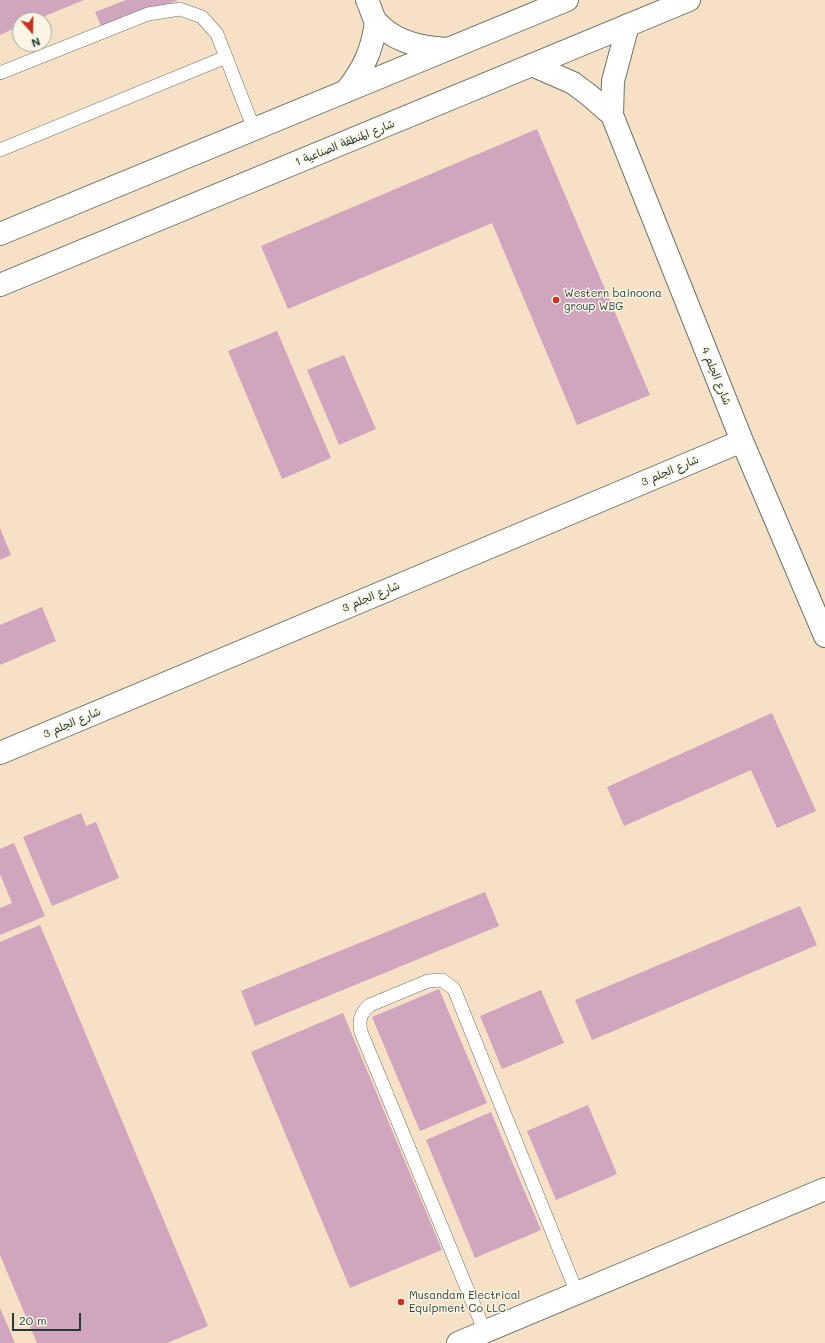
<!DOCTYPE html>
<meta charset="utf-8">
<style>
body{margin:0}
#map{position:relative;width:825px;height:1343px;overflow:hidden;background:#f6e0c6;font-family:Mali,sans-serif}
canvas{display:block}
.north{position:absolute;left:12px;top:12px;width:40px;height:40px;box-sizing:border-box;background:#fcf5e5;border:1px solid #a4ab9e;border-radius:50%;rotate:160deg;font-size:11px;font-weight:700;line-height:16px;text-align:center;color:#1f3d34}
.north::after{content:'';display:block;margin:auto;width:14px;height:18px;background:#c8321e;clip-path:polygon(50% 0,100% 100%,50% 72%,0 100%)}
.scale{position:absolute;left:12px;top:1313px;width:69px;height:18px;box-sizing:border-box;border:2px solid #1f3d34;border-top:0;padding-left:5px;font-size:12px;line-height:14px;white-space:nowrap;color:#1f3d34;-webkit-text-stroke:3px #fcf5e5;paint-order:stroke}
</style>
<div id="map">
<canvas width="825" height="1343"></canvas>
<div class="north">N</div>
<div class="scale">20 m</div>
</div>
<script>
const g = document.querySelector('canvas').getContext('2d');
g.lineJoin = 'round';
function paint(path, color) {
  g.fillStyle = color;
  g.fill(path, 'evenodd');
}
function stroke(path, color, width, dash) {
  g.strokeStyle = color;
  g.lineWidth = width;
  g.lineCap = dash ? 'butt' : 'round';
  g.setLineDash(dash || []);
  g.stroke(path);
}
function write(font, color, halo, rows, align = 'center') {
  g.font = font + ' Mali,"Playpen Sans Arabic",sans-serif';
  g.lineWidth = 3;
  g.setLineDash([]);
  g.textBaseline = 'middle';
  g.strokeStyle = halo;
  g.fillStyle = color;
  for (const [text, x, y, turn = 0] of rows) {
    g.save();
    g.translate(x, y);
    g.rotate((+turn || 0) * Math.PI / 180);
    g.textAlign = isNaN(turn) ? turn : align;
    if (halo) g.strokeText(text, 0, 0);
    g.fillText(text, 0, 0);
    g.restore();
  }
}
const building = new Path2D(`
 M0,0H84L35,20H20V26L0,35Z
 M126,0H178L103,30L95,12Z
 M537,129L650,395L577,425L492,223L288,309L261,246Z
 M277,331L331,458L282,479L228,351Z
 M344,355L376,429L339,445L307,370Z
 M0,528L11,555L0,560Z
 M42,607L56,641L0,665V625Z
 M772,713L816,811L777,828L751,770L624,826L607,787Z
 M81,813L86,826L96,822L119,878L52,906L23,837Z
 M14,843L45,916L0,935V908L12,903L0,874V849Z
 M485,892L499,926L255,1026L241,991Z
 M800,906L817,945L592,1040L575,1000Z
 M40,925L208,1326L167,1343H37L0,1255V942Z
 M439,989L487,1103L420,1131L372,1017Z
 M541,990L564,1043L502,1069L480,1016Z
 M343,1013L442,1250L350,1288L251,1052Z
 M588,1105L617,1174L556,1200L527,1131Z
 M491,1112L541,1230L475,1258L426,1140Z
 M0,1308L15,1343H0Z`);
const lane = new Path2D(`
 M0,73L148,14L180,9L202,17L217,34L254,129
 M0,150L226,57
 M485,1332L361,1032C358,1020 361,1012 370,1005L428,981L442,980L454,989L577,1293`);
const street = new Path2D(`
 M367,0C370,6 372,14 375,20C377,23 381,26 384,29C402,44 425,48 448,49
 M628,25L613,81L612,115L742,441L825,636
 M532,65L573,83L589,95L612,115
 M346,91C363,70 373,49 376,21
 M0,753L742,441
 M458,1343L825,1189`);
const secondary = new Path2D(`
 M0,234L567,0
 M0,285L689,0`);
const markers = [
 [556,300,4,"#c8321e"],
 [401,1302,4,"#c8321e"]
];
const streetNames = [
 ["شارع المنطقة الصناعية 1",345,143,-22],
 ["شارع الحِلم 4",716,376,68],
 ["شارع الحِلم 3",670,471,-23],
 ["شارع الحِلم 3",371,597,-23],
 ["شارع الحِلم 3",72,723,-23]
];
const poiNames = [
 ["Western bainoona",564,294],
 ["group WBG",564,307],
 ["Musandam Electrical",409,1296],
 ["Equipment Co LLC",409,1309]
];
paint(building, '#d0a5be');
stroke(lane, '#6a7667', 14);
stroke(street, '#6a7667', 24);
stroke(secondary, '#6a7667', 24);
stroke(lane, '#fff', 13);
stroke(street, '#fff', 22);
stroke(secondary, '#fff', 22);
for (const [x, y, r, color] of markers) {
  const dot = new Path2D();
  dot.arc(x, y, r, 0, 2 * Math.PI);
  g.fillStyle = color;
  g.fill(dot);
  stroke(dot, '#fcf5e5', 1.5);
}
write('11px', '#1f3d34', '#fcf5e5', streetNames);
write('11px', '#1f3d34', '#fcf5e5', poiNames, 'left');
</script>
